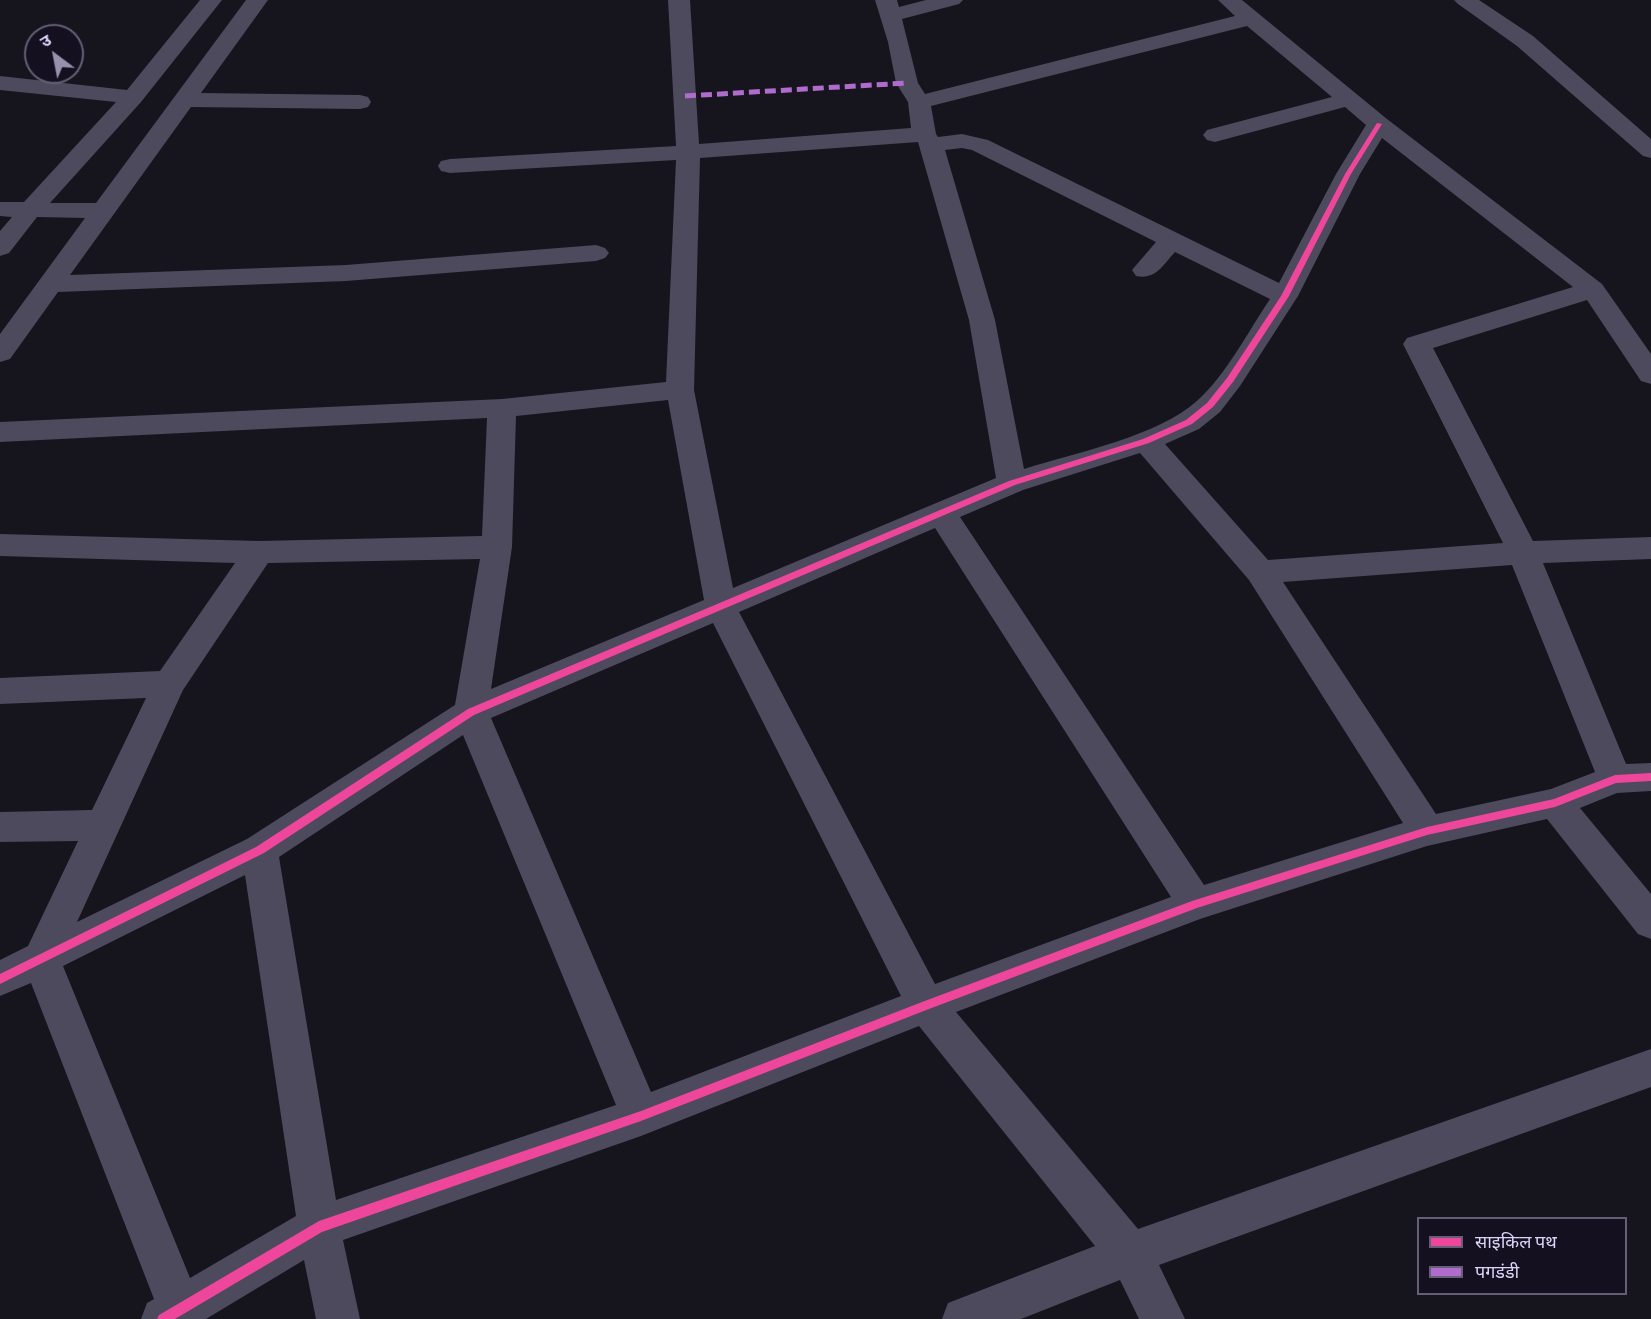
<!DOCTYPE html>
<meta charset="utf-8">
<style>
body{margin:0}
#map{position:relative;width:1651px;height:1319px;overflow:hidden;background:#16141c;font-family:Barlow,"Noto Sans Devanagari",sans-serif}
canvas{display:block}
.legend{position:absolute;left:1417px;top:1217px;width:210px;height:78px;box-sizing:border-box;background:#141020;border:2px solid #645f77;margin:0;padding:8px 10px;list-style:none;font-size:18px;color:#dbd5f9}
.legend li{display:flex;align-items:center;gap:12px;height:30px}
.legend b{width:30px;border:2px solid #645f77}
.north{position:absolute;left:24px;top:24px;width:60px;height:60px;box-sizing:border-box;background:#141020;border:2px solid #645f77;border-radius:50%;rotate:328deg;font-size:16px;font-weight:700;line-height:24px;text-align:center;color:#dbd5f9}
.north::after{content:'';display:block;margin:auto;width:21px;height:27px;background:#9691ac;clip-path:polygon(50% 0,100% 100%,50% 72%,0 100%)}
</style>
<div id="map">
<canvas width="1651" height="1319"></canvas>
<ul class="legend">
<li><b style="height:8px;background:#ed469a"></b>साइकिल पथ</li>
<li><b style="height:8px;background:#b06ccc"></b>पगडंडी</li>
</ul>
<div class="north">उ</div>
</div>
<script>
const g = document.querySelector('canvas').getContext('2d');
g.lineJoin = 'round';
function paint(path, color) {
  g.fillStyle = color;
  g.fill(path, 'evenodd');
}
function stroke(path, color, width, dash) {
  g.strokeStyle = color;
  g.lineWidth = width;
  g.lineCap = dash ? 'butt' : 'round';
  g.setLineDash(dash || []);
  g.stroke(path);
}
const minor = new Path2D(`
 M200,0H222L141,102L50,203H96L246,0H268L201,93L360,95L368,97L371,102L368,107L360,109L191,107L70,275L346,265L596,245L605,248L609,253L605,258L596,261L346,281L58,292L10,359L0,362V334L85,218L37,217L9,253L0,256V231L12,217L0,216V202H24L116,102L0,90V76L127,90Z
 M668,0H690L699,144L911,128L908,102L896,83L888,42L875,0H897L899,7L926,0H963L959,4L902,19L918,83L925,94L1235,16L1218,0H1242L1387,119L1602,284L1651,354V384L1641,381L1587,300L1433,348L1533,541L1651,537V559L1543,563L1626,764L1651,763V791L1617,793L1580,808L1651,894V939L1638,934L1547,819L1427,846L1200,919L956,1012L1138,1229L1651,1049V1087L1159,1265L1185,1319H1139L1120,1280L1021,1319H942L948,1303L1095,1246L919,1026L641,1136L343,1240L360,1319H316L304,1260L206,1319H141L147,1303L154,1299L31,983L0,996V960L28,946L78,841L0,842V812L92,810L146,698L0,704V678L160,671L235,563L0,556V534L259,541L482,536L487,418L0,442V422L502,399L666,382L676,160L450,173L441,171L438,166L441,161L450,159L676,146ZM1247,26L1332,97L1207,130L1203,135L1207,140L1215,142L1345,107L1366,125L1336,174L1279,283L988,140L962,134L938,137L936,134L931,106ZM1382,138L1573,287L1407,338L1403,344L1503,543L1268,560L1165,444L1199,429L1220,412L1240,386L1298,296L1360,174ZM918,142L969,320L996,478L733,588L694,390L700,158ZM962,148L972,150L1156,242L1132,270L1136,276C1156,280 1163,265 1175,252L1270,299C1249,330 1226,375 1198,400C1157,437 1077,452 1024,469L995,320L945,150ZM668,400L704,600L491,689L512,547L516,416ZM1140,453L1249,580L1403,823L1204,885L960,517L1023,490ZM935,528L1171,897L935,984L739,612ZM480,559L455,705L247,839L77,922L183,690L268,563ZM1512,565L1595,772L1551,789L1436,814L1283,582ZM713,623L901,996L651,1092L491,718ZM463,735L616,1105L336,1200L279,857ZM245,875L296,1216L190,1278L63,966Z
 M1454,0H1479L1533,36L1651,139V158L1643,156L1517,46L1458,4Z`);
const quiet = new Path2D(`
 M685,96L907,83`);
const cycleway = new Path2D(`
 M1377,123L1382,124L1351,174L1289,296L1233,382L1213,407L1192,424L1149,443L1015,485L474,715L264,853L0,984V974L256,847L468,709L1009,481L1143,439L1186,420L1207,403L1227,378L1281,296L1345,174Z
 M1651,773V781L1616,783L1555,807L1427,835L1197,908L929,1009L641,1121L322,1232L175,1319H157L159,1315L319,1221L641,1111L922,1002L1192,901L1427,827L1554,799L1615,775Z`);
paint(minor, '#4c4a5c');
stroke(quiet, '#b06ccc', 5, [11, 5]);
paint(cycleway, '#ed469a');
</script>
